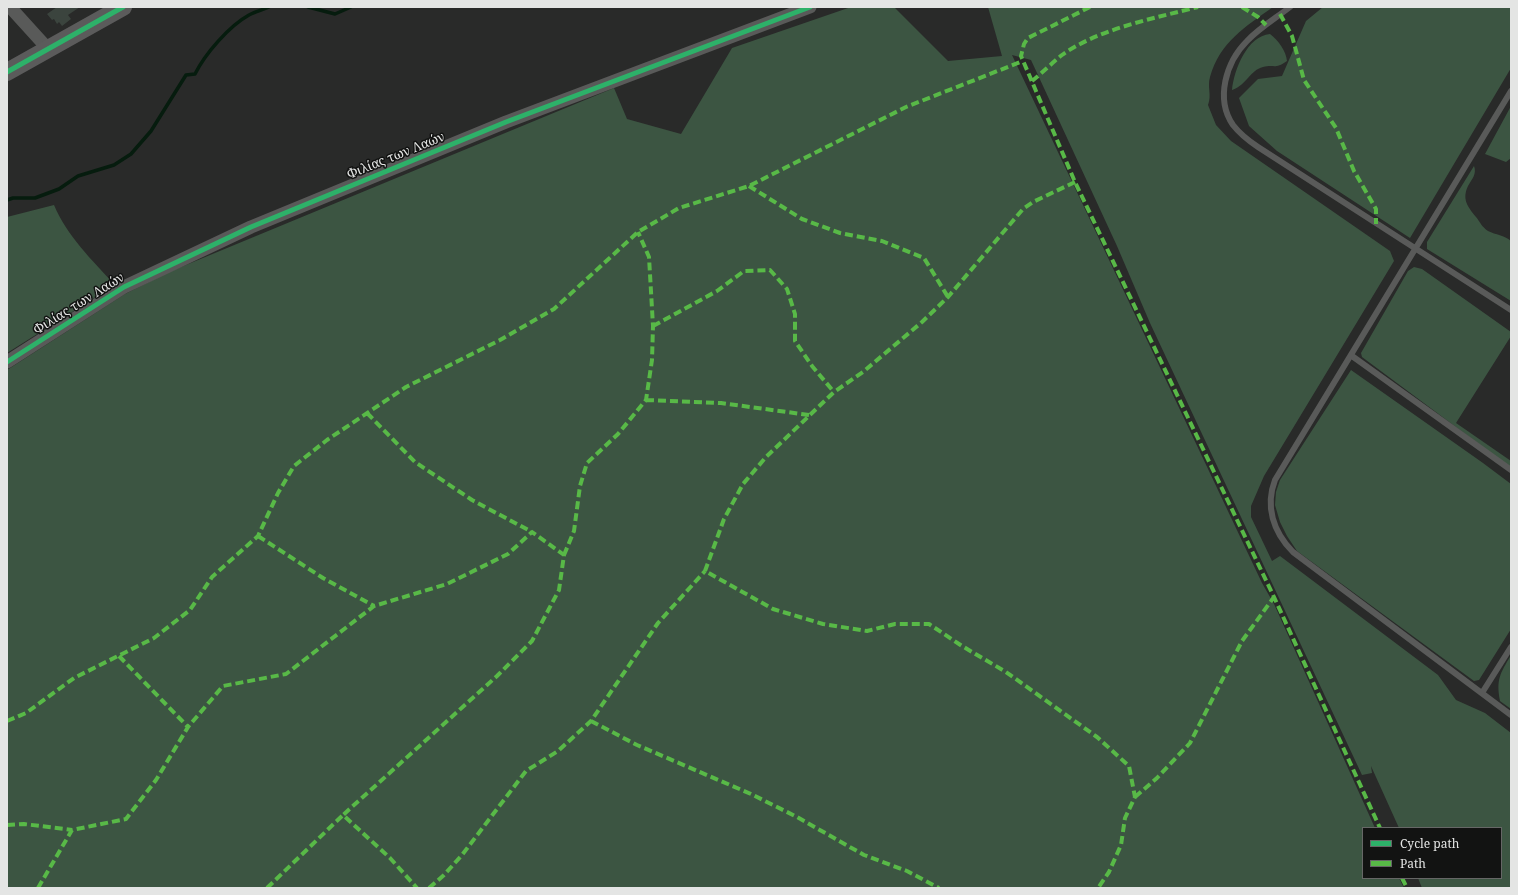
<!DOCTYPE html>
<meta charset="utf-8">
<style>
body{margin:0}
#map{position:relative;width:1518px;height:895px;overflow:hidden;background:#292a29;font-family:"Noto Serif",serif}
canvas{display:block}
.frame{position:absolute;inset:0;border:8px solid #e4e5e4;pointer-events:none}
.legend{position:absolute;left:1362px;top:827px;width:140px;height:52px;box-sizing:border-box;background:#121312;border:1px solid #666766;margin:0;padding:5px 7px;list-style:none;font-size:12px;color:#e4e5e4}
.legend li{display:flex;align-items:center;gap:8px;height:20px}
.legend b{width:20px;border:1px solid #666766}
</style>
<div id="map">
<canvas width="1518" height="895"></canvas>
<div class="frame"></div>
<ul class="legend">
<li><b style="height:5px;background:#2db169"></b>Cycle path</li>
<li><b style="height:5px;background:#58b947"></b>Path</li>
</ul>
</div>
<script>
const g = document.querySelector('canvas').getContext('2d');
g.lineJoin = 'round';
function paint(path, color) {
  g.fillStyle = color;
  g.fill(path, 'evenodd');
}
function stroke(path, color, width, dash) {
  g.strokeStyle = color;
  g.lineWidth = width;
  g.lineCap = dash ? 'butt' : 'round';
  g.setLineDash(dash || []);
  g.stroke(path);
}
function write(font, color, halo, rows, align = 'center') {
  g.font = font + ' "Noto Serif",serif';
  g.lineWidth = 3;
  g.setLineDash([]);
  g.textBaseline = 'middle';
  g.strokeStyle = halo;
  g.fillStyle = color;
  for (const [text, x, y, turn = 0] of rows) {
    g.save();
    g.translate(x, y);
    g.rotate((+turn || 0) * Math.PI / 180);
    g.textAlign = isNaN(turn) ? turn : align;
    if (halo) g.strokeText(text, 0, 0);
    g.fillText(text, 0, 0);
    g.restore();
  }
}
const green = new Path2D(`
 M851,7H894L948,61L1002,56L988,7H1273C1245,27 1220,42 1210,77C1207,87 1212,95 1208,105L1216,125L1231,141L1390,251L1394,261L1264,476L1251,506V517L1272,561L1280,556L1438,675L1456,700L1485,713L1511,733V888H1422L1418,878H1501V828H1399L1371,766L1372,773L1362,775L1150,323L1117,246L1031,60L1012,55L1262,583L1274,604L1375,828H1363V878H1399L1404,888H7V370L125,294L169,272L614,88L627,119L681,134L732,48Z
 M1323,7H1511V68L1410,238L1277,151L1249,126L1239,98L1258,79L1282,76L1306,21Z
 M1270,34C1279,41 1286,51 1287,61C1274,70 1275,64 1263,67C1250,70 1247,85 1232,90C1234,70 1247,36 1270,34Z
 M1511,106V158L1506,162L1485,154Z
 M1474,166C1477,174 1472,179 1468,186C1462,199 1467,206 1476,217C1480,222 1482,227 1488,231C1496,235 1504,235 1511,241V301L1427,249V242Z
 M54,205C67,236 92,260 115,285L7,353V217Z
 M1414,267L1422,269L1511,332V336L1456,423L1511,461V468L1362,357L1361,353L1408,271Z
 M1351,370L1483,463L1511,484V629L1479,680L1474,681L1297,551L1287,536L1280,522L1275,505L1276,492L1280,480Z
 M1511,655V709L1500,701C1496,679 1500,674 1511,655Z`);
const stream = new Path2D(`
 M308,7L335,14L351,7
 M7,200L13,198H35L59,189L78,176L114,165L131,154L151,131L186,75L195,74C205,54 229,26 249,15C255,12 262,10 269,7`);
const building = new Path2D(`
 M57,7H80L68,15L71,19L62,26L59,22L57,24L54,19L52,20L47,14Z`);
const lane = new Path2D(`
 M1290,7C1276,18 1259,28 1247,41C1226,62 1215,99 1233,125C1240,134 1249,141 1258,147L1511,310
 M1511,91L1275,480C1265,506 1273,532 1293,552L1511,715
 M1352,356L1511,470
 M1482,693L1511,647`);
const street = new Path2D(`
 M10,7L49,50
 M7,362L124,287L251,227L506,122L810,7`);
const secondary = new Path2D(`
 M7,72L123,7`);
const quiet = new Path2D(`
 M1090,7L1028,38L1024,44L1021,56L1075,182L1274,597L1380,828
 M1242,7L1258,17L1266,25
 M1280,14L1292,36L1304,80L1336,128L1354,171L1376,209V224
 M1032,81C1042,73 1052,63 1062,55C1098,29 1155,18 1198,7
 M1075,182L1033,202L1023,209L948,297L922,322L863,372L834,392L766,457L743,484L724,519L705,571L773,609L823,624L867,631L895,624H929L962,646L1006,672L1097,737L1129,766L1135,797L1125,818L1121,845L1109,872L1098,888
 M749,186L802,219L840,233L882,241L924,258L948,297
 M653,326L717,291L744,271L770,270L787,289L795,314V341L812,366L834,392
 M646,400L721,403L809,415
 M367,413L415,462L472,500L532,532
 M258,536L323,578L374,606
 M564,555L574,531L580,486L587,463L618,434L646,400L652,360L653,326L649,257L638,232
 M119,656L188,727
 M7,721L26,713L74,678L154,638L190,610L212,577L258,536L278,493L294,466L327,440L406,387L500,340L554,309L638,232L679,208L749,186L906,107L1023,61
 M591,721L637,745L751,794L797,817L864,855L907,871L939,888
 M1135,797L1157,778L1190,743L1242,641L1274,597
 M7,825L24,824L72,830
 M1402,878L1407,888
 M38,888L72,830L126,819L156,780L188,727L223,686L286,674L374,606L447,584L508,554L532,532L564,555L559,590L532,641L497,676L343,815L390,858L417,888
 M267,888L343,815
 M429,888L444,875L462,855L526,771L558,751L591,721L658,623L705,571`);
const cycleway = new Path2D(`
 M7,72L123,7
 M7,362L124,287L251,227L506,122L810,7`);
const streetNames = [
 ["Φιλίας των Λαών",396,156,-22],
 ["Φιλίας των Λαών",79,304,-32]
];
paint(green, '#3c5542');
stroke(stream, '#061c0e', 3.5);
paint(building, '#3b443e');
stroke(lane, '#595a59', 6);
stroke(street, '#595a59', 13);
stroke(secondary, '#5b5b5b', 18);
stroke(quiet, '#58b947', 4, [8, 4]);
stroke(cycleway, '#2db169', 5);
write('13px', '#e4e5e4', '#121312', streetNames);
</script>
